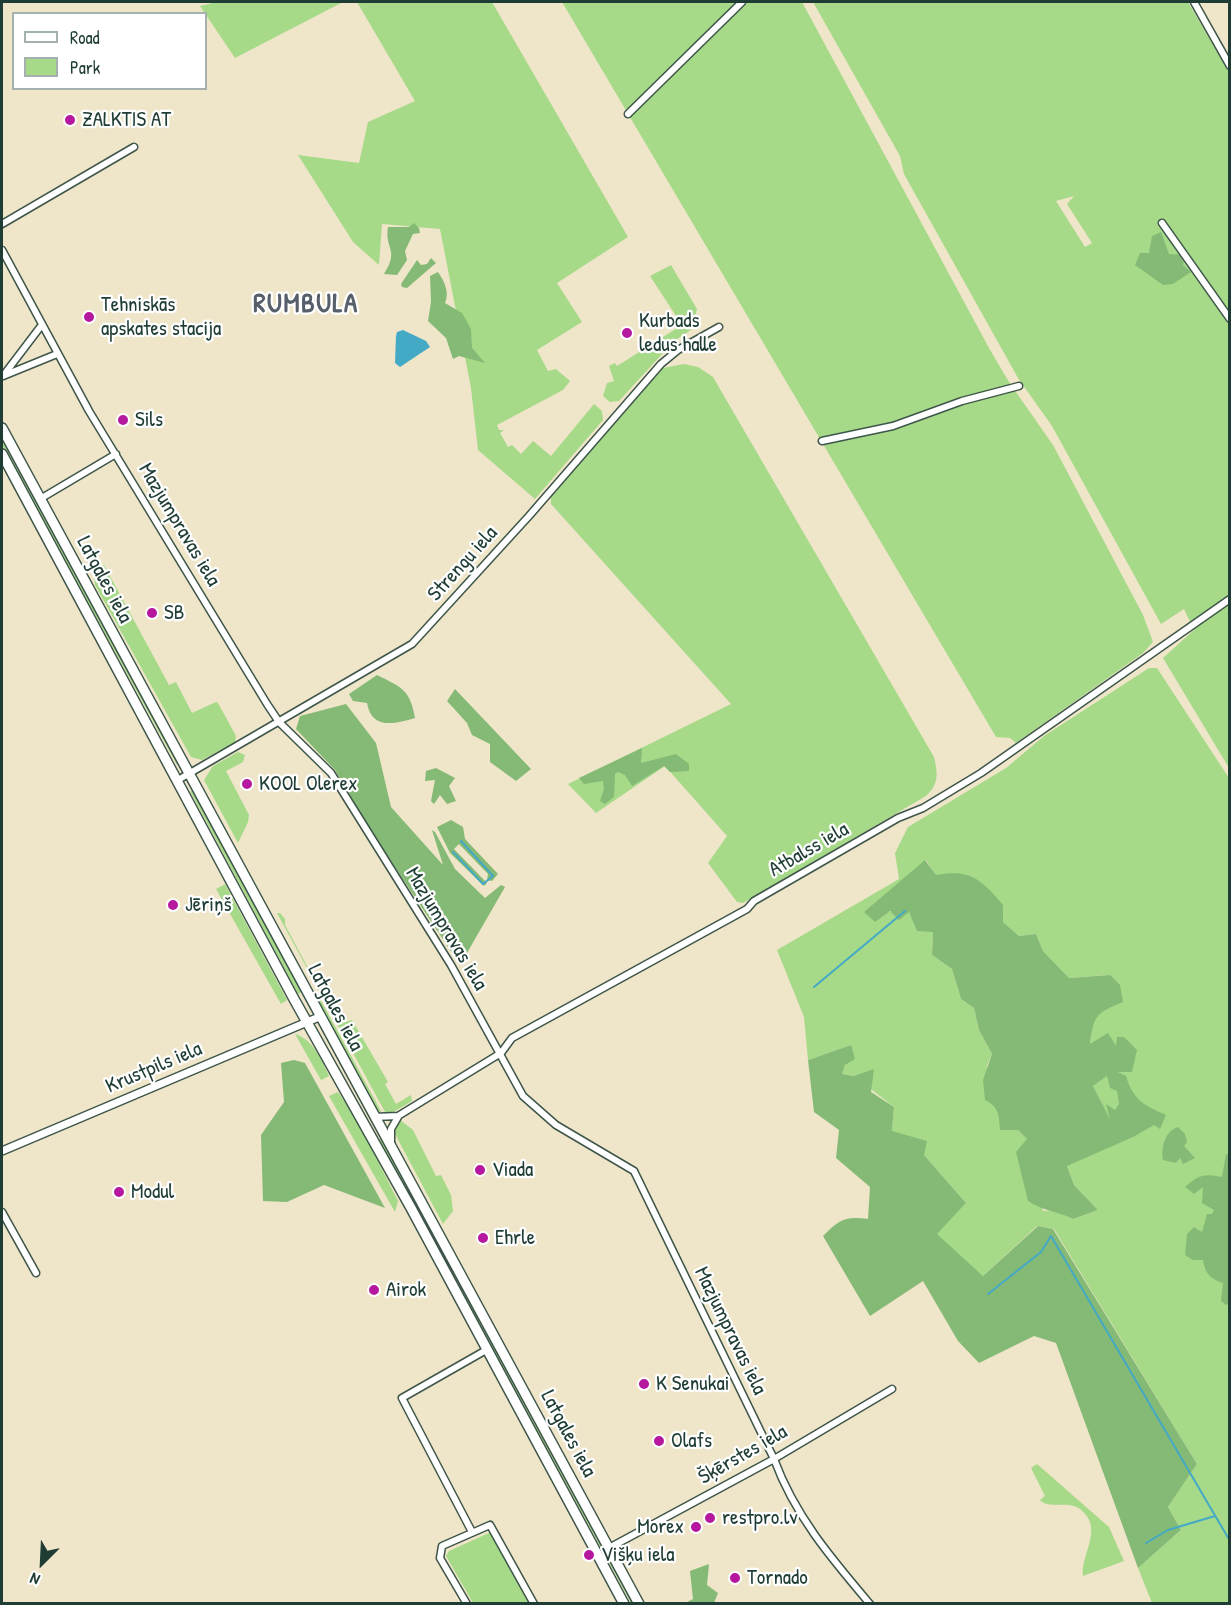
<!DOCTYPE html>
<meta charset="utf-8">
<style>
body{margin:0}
#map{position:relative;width:1231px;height:1605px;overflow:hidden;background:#efe5c9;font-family:"Patrick Hand",sans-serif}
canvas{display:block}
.frame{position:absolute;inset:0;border:3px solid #1f3d34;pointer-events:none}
.legend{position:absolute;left:12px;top:12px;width:195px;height:78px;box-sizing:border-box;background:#fff;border:2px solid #a5b1ae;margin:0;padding:8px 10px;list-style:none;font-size:18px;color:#1f3d34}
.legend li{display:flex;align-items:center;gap:12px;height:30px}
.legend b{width:30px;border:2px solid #a5b1ae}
.north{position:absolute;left:12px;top:1533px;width:60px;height:60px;-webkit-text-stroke:4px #fff;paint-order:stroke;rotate:204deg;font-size:16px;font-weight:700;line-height:24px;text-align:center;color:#1f3d34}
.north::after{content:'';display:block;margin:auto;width:21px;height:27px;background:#1f3d34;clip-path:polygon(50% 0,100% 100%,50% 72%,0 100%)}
</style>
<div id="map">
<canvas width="1231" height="1605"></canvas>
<div class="frame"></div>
<ul class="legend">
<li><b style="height:8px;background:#fff"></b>Road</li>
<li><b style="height:16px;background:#a6da89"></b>Park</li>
</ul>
<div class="north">N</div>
</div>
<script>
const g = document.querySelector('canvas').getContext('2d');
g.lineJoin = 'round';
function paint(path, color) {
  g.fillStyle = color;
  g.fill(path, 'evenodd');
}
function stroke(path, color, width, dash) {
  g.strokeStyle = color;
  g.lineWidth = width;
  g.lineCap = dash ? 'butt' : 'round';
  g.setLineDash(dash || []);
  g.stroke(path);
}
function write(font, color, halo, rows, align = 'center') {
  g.font = font + ' "Patrick Hand",sans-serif';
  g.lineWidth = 4.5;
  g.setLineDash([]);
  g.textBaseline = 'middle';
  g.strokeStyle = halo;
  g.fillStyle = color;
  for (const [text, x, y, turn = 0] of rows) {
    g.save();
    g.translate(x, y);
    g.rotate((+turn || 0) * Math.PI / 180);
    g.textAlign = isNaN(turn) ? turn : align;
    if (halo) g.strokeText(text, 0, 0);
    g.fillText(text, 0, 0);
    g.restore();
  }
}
const green = new Path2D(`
 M217,2H343L235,58L200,6Z
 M357,2H492L628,237L557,283L582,322L537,350L548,371L556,369L570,381L563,390L497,425L499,430H504L500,433L508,447L512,445L521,454L533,441L551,456L594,404L602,411L603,420L535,499L478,450L471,388L440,229L382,224L379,265L353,242L298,155L359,163L368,122L415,101Z
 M562,2H802L989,348L1009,382L1053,445L1143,615L1153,642L1143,653L1016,743L1010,738L996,737Z
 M813,2H1188L1229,72V768L1163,658L1194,630L1184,609L1161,624L1052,426L1018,378L904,174L900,156ZM1074,196L1067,204L1092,243L1085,247L1056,201Z
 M671,265L697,309L691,330L674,341L619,401L610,402L603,396L607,383L614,381L609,366L615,363L617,366L682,325L650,276Z
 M684,364L698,367L713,377L934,757C938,774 939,784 926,796L743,903L737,902L708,863L727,836L665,766L596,813L568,784L731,704L551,504V497L663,368Z
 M2,440L178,764L177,765L2,445Z
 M104,565L169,685L176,682L192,713L216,702L218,703L236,736L235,742L202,760L191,757L95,585L94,572Z
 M1149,668H1157L1229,778V1603H1152L1138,1568L1181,1530L1168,1507L1197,1464L1054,1229L1037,1226L983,1276L936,1234L966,1203L924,1155L892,1131L894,1107L854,1076L842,1074L851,1045L808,1060L804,1017L777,950L899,879L895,853L908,827L1006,768L1044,736ZM926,860L936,876L1003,905V922L1019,936L1036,934L1043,951L1069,978L1109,975L1100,1012L1093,1023L1090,1044L1108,1075L1093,1086L1111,1122L1067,1166L1074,1185L1098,1210L1073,1219L1055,1210L1043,1211L1027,1139L993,1104L987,1066L992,1054L979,1030L974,1008L961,999L952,969L932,955L933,931L909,912H865Z
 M238,752L245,755L243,762L226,771L249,815L248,822L238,843L204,780L213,766Z
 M190,791H193L302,992L298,994Z
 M225,884L287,1000L281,1004L216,889Z
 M277,913H280L285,919V925L338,1024L352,1020L388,1082L385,1084L396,1104L411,1095L412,1101L390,1114L385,1112Z
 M314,995H318L382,1113L377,1110Z
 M295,1034C312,1038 323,1062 329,1076L321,1080Z
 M338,1092L355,1116L398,1201L395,1212L329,1096Z
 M400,1120L413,1130L436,1176L441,1175L451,1195L453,1211L443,1224L395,1134V1126Z
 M381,1138L408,1187L635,1603H631L379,1140Z
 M1037,1464L1109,1527L1124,1561L1083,1576C1080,1555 1105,1528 1080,1509C1067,1500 1049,1510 1040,1500L1045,1496L1031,1468Z
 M491,1532L531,1603H473L446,1556L449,1551Z`);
const forest = new Path2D(`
 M414,223L419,228L420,233L413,234L405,251L407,260L397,275L384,274C400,249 384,249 388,227H409Z
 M1161,232L1169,254L1185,255L1183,265L1191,272L1173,284L1163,285L1135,265L1140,253H1149L1152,236Z
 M431,258L436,263L407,288L402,287L401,284L417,260L421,265L427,264Z
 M438,272C444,281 450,292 445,303L462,313L471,329L472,348L485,363L459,356L453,359L446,338L428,321L431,302L430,276Z
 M377,675C401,687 410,689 415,718C394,724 372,730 367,703L353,701L349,694Z
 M455,689L531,769L516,781L490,762V744L472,735L467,723L447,701Z
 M346,704L376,743L391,807L443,865L432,830L435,832L455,869L485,898L501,885L505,887L460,965L373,834L335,770L296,729L300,716Z
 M642,748L641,763L676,754L689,764V771L670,772L664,766L632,786L625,775L618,772L615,774L614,797L605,804L600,801L604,789L603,781L584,784L579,778Z
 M436,768L455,778L449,786L456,801L447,804L440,795L434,804L431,801L435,780L425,781L426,771Z
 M451,820L463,827L465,839L498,874L492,881L487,880L488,874L459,844L454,849L487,883L484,886L450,853L437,827Z
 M925,860L936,875C970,869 981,879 1003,905V922L1019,936L1036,934L1043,951L1069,978L1110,975L1120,985L1123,1002C1096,1013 1094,1015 1090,1044L1108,1033L1116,1046L1117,1037H1124L1137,1050L1132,1072H1118L1126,1076C1133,1100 1145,1106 1166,1115L1160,1129L1154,1125L1133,1137L1067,1166L1074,1185L1098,1210L1073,1219C1057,1211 1043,1211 1028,1201L1016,1152L1027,1139L1018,1130H1000C999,1115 999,1107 985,1100L983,1080L992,1054L979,1030L974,1008L961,999L952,969L932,955L933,932L917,931L909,912L899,920L890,911L875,922L864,912ZM1107,1076L1110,1088L1117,1091L1119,1104L1115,1110L1106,1104L1110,1119L1093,1086Z
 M851,1045L855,1059L845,1065L842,1074L854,1076L874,1069L871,1092L894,1107L892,1131L927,1141L924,1155L966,1203L937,1234L983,1276L1038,1226L1053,1229L1197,1464L1168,1507L1181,1530L1138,1568L1056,1343L1034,1336L979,1363L958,1341L923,1281L870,1316L823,1236C840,1219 845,1216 868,1219L870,1187L836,1158L839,1130L814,1112L808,1060Z
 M294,1060L305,1063L385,1208L324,1185L287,1202L263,1201L261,1135L284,1102L281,1063Z
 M1178,1127L1185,1134L1187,1142L1184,1146L1195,1158L1183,1164L1180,1158L1176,1163L1163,1160C1161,1147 1165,1131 1178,1127Z
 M1226,1154L1230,1155V1303L1226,1305L1221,1301L1223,1283C1210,1279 1205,1273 1203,1260H1193L1185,1255L1187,1234L1194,1227L1202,1232L1207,1214H1212L1214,1210L1202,1203L1203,1187L1194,1194L1185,1187C1198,1175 1204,1173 1222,1177Z
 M709,1564L707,1585L718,1593L714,1603H685L693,1599L690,1571Z`);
const water = new Path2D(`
 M403,330L426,341L430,347L400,367L395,363L396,336L397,332Z`);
const stream = new Path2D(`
 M453,852L483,884L493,876L461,841
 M814,987L905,911
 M988,1294L1041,1252L1051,1236L1230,1541
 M1146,1543L1168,1530L1215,1516`);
const minor = new Path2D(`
 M1194,2L1230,66
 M628,114L742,2
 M1162,223L1230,319
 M2,224L134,147
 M2,250L89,411L267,704L279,722L331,773L451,965L523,1096L556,1125L634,1171L774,1459C795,1516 831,1558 870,1604
 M41,326L3,376L57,354
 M822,441L893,426L962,401L1019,386
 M40,499L116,454
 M178,780L412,644L529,516L661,364L678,350L719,327
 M374,1117L398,1116L501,1053L512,1038L747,909L754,901L898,818L923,808L981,773L1230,599
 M391,1144V1129L398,1117
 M2,1212L36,1273
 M472,1532L402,1398L488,1349
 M609,1548L774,1459L892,1389
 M467,1604L440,1558L442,1546L490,1525L534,1604`);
const tertiary = new Path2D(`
 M2,1151L319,1017`);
const trunk = new Path2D(`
 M2,428L639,1604
 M2,454L294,999L411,1208L624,1604`);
const markers = [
 [70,120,6,"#b5179e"],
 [89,317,6,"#b5179e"],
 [627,333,6,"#b5179e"],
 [123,420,6,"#b5179e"],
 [152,613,6,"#b5179e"],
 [247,784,6,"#b5179e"],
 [173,905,6,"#b5179e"],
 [480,1170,6,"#b5179e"],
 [119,1192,6,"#b5179e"],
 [483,1238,6,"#b5179e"],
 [374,1290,6,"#b5179e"],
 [644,1384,6,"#b5179e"],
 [659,1441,6,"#b5179e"],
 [710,1518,6,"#b5179e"],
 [696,1527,6,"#b5179e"],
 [589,1555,6,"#b5179e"],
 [735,1578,6,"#b5179e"]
];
const poiNames = [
 ["ZALKTIS AT",82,120],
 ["Tehniskās",101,305],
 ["apskates stacija",101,329],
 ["Kurbads",639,321],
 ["ledus halle",639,345],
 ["Sils",135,420],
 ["SB",164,613],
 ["KOOL Olerex",259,784],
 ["Jēriņš",185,905],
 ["Viada",492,1170],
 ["Modul",131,1192],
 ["Ehrle",495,1238],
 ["Airok",386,1290],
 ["K Senukai",656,1384],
 ["Olafs",671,1441],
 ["restpro.lv",722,1518],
 ["Morex",684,1527,"right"],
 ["Višķu iela",601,1555],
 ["Tornado",747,1578]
];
const streetNames = [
 ["Mazjumpravas iela",179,525,59],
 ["Strengu iela",463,564,-48],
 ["Latgales iela",104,580,62],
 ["Atbalss iela",809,850,-30],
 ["Mazjumpravas iela",446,929,59],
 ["Latgales iela",335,1008,62],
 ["Krustpils iela",154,1068,-23],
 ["Mazjumpravas iela",730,1331,64],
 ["Latgales iela",568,1434,62],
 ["Šķērstes iela",743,1455,-30]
];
const districtNames = [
 ["RUMBULA",306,305]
];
paint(green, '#a6da89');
paint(forest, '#84ba75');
paint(water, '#44a9c4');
stroke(stream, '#44a9c4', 2);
stroke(minor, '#3e564a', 9);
stroke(tertiary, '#3e564a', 10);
stroke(trunk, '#3e564a', 12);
stroke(minor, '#fff', 6);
stroke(tertiary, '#fff', 7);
stroke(trunk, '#fff', 9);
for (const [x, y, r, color] of markers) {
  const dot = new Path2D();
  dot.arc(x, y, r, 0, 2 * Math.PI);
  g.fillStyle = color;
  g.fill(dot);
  stroke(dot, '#fff', 2);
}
write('21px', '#1f3d34', '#fff', poiNames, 'left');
write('21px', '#1f3d34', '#fff', streetNames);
g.letterSpacing = '1.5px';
write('bold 27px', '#565f6a', '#fff', districtNames);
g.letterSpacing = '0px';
</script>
